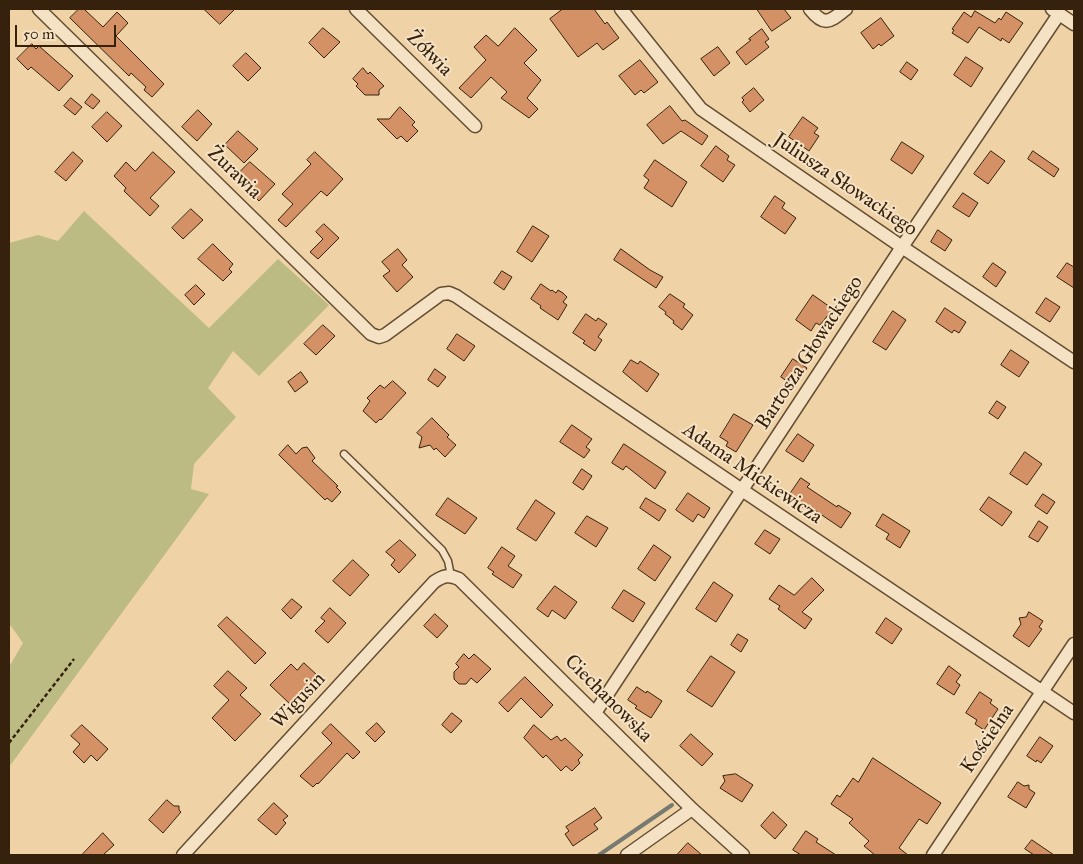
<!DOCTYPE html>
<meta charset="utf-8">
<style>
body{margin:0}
#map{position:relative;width:1083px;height:864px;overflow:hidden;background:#efd2a6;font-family:"IM FELL Great Primer",serif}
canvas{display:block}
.frame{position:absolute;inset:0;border:10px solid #36220c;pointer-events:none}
.scale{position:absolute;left:15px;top:25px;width:101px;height:22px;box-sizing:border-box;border:2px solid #36220c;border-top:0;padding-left:6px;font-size:15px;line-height:18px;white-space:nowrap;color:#36220c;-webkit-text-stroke:4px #f5e2c5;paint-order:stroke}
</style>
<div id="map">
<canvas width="1083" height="864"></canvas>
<div class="frame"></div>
<div class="scale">50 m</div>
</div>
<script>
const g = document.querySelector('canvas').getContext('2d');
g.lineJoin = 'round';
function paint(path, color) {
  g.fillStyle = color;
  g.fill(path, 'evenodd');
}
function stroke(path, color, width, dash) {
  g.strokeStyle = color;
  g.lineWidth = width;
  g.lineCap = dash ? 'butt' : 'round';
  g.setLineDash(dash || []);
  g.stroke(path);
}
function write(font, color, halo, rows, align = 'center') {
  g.font = font + ' "IM FELL Great Primer",serif';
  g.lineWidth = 4;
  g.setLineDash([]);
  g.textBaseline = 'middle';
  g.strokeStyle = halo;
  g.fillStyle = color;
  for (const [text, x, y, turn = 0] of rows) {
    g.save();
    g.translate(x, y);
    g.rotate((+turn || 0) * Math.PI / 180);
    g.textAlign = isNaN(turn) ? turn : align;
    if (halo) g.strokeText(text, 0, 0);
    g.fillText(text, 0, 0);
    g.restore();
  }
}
const green = new Path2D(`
 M84,211L209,328L278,259L329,305L259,376L233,351L208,388L236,417L194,464L191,489L209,494L9,767V667L23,643L11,626L9,627V243L38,235L58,241Z`);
const stream = new Path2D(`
 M599,855L672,805`);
const building = new Path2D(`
 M79,9H84L103,27L117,12L128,23L116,36L164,84L152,97L144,90L146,87L131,73L129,76L70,18Z
 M204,9H235L220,24Z
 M563,9H594L605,24L607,22L619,38L603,50L597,43L578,57L550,19Z
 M757,9H784L791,18L772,31Z
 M975,11L995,23L999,18L1001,20L1006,12L1023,23L1009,43L1002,38L1001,41L979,27L968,43L952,33L954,30L952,29L964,12L971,17Z
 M881,18L894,36L881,46L879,44L873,49L861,33Z
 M323,28L340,42L324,58L309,43Z
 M515,28L537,50L524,63L541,80L527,98L538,109L529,118L501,98L507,92L491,77L471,98L459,88L486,60L474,47L486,35L498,46Z
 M762,29L769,39L765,42L769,47L746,65L736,52L751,40L749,39Z
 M32,44L36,49L39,46L73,76L59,91L31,67L28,70L17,59Z
 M718,47L730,63L714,76L701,59Z
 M246,53L261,68L248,81L233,66Z
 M966,57L983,68L971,87L954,75Z
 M640,60L658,82L644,93L641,90L635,95L619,76Z
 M907,62L918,70L911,80L900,72Z
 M363,68L368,74L370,72L384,86L379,90V95H365L356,86L358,84L353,79Z
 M754,88L764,100L750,112L742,102L744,100L742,98Z
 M92,94L100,101L93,109L85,103Z
 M71,98L82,107L75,115L64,106Z
 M670,106L682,121L685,120L708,136L702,145L681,131L663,144L647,125Z
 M400,107L415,122L412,125L418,131L407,142L401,136L397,139L377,119H389Z
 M198,110L212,124L197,141L182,127Z
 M107,112L122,126L107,142L92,127Z
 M803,117L818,128L814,133L819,136L809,151L789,137Z
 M238,131L258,149L244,163L225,145Z
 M902,142L924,156L912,174L891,160Z
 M716,146L729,156L727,160L735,165L723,182L701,166Z
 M991,151L1005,161L988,184L974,174Z
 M1033,151L1059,169L1054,177L1028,159Z
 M73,152L83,161L66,181L55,172Z
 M153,152L175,172L150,198L159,206L150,216L124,191L126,188L114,176L126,162L135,171Z
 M315,152L343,179L327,196L321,191L286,227L278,220L293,204L282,194L311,164L307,160Z
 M655,160L687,182L672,207L644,188L649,180L644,176Z
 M250,162L275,184L259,201L248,190L253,185L240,172Z
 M963,193L978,203L969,217L953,207Z
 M775,196L785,203L782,208L796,218L785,234L761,217Z
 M191,209L203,220L183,239L172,228Z
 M324,224L339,238L318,259L310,252L323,239L316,232Z
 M533,226L549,236L532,262L517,252Z
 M938,230L952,240L945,251L931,242Z
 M213,244L233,264L229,269L232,272L223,281L198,259Z
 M398,249L407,260L402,265L413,277L397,292L383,276L390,271L382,262Z
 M621,249L650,270L663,277L656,288L614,260Z
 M993,263L1006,272L996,287L983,277Z
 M1067,263L1074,267V288L1057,277Z
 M502,271L512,277L504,290L494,283Z
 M541,284L551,291L552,290L556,293L558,290L563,293L567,297L563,302L567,305L558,320L540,308L541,306L531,299Z
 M196,285L205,294L194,305L185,295Z
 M670,294L685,304L683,307L693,315L682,330L673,323L674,321L665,314L666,312L659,307Z
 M813,295L833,309L820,325L816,323L811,331L796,320Z
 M1046,298L1060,307L1050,322L1036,313Z
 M945,308L966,322L959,333L954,330L952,333L936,322Z
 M893,311L906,320L886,350L873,342Z
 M586,314L596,321L598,318L607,324L598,337L602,340L595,351L583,343L585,341L573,333Z
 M323,325L335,336L316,355L304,344Z
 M457,334L475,346L464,361L447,349Z
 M1011,350L1029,362L1019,377L1001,365Z
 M793,359L807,368L795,387L781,377Z
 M631,360L638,364L640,361L659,374L647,392L623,372Z
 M435,369L446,377L438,387L428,380Z
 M301,372L308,382L295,392L288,382Z
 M393,381L406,393L381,420L380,419L376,423L363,411L370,401L367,398L380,385L384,388Z
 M997,401L1006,407L998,419L989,413Z
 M734,414L753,425L736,452L726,446L728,442L720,437Z
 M432,418L449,435L447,437L456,445L445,457L436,448L434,450L430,445L419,448L422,437L417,433Z
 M572,425L592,439L586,447L590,450L584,458L560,442Z
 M798,434L814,445L803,462L786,451Z
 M624,444L666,472L655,489L626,466L623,470L612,463Z
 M288,445L296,454L302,448L307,447L315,458L312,461L338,486L336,487L341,492L332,502L327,498L325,500L279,455Z
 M1025,452L1042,464L1027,485L1010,474Z
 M582,469L592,476L583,490L573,483Z
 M801,478L810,484L807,487L837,507L838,505L851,513L841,528L813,509L811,513L788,497Z
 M688,493L710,508L704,518L698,514L693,522L676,510Z
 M1043,494L1055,502L1047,514L1035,506Z
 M989,497L1012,512L1002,526L980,510Z
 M448,498L477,518L465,534L436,515Z
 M646,498L666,510L659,521L640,508Z
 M536,500L555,513L536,541L517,529Z
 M883,514L910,531L900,548L886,539L889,534L876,526Z
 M587,516L608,528L596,547L575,533Z
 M1039,521L1048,527L1038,542L1029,537Z
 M765,530L780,539L770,554L755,544Z
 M400,540L416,555L399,573L391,565L395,560L386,552Z
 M654,545L671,557L655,581L638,569Z
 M502,547L515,556L508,566L522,575L513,588L492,574L494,572L488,568Z
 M353,560L369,575L350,596L333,581Z
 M812,578L824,590L802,612L812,619L805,629L778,609L780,606L769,599L779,585L794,595Z
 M714,582L733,595L716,622L696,609Z
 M555,586L577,602L565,619L552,610L548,617L537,609Z
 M624,590L645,603L633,622L612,608Z
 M292,599L302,607L291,619L282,610Z
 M330,608L346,623L328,643L315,631L325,621L321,618Z
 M1029,612L1043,621L1039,627L1042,629L1029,647L1013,636L1021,624L1019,618L1026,617Z
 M435,614L448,626L437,638L424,626Z
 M227,617L266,653L255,664L218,626Z
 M886,618L902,629L892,644L876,633Z
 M738,634L748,640L741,652L731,645Z
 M464,654L469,659L474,654L491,669L477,683L471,678L466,684H459L454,679V672L459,667L456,664Z
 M711,656L735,672L712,707L687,691Z
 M304,663L317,675L290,704L270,685L291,664L297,670Z
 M949,666L961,675L956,682L960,685L954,695L937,684Z
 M228,671L247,688L240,695L261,714L235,741L212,718L229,700L214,686Z
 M525,677L553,705L541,718L521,698L508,712L499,703Z
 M637,687L646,693L647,691L662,701L651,718L635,708L637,706L628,700Z
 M980,692L992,700L990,703L998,709L984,730L975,724L977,720L966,713Z
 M452,713L462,721L451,733L442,725Z
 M377,723L385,732L375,742L366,733Z
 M331,724L360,752L353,759L347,753L318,784L317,783L313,787L300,776L332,743L322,733Z
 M82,725L108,749L97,761L91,755L84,763L73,752L80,744L71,736Z
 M534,725L551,740L557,736L561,741L565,738L583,755L578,760L580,763L572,771L566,766L561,771L546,755L543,758L524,738Z
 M691,734L713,754L702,766L680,746Z
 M1040,737L1053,746L1041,763L1037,760L1036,762L1027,756Z
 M873,758L941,803L927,824L919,819L899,848L908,855H875L864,846L869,841L849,823L853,819L831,804L837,795L840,797L853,778L858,782Z
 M736,774L753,785L742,802L720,788L725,781L723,776Z
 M1018,782L1024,786L1029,785V789L1035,793L1026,808L1008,797Z
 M167,800L174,806H179V810L181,812L163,833L149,820Z
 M274,803L288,816L283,820L286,823L276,835L258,820Z
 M595,808L602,818L594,824L598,829L573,846L565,834L569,831L566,827Z
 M773,812L787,825L775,839L761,826Z
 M806,831L818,839L816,842L836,855H801L793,850Z
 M103,833L114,845L103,855H82Z
 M1032,840L1054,855H1034L1025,849Z
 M688,843L702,855H677Z`);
const path = new Path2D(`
 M9,743L74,659`);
const lane = new Path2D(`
 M344,454L442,550L448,561L451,576`);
const street = new Path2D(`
 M39,9L371,334L379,337L385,335L441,294L449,293L456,296L742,490L1074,713
 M356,9L475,126
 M621,9L701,109L902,247L1074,362
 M810,9C825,28 830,21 846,9
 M1052,9L1074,24
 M595,713L902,247L1059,14
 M183,855L434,582C443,576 448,574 459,579L692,809L743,855
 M627,855L692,809
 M933,855L1074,644`);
const streetNames = [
 ["Żółwia",429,54,45],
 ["Żurawia",234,173,44],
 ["Juliusza Słowackiego",845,185,34],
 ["Bartosza Głowackiego",810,353,-57],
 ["Adama Mickiewicza",752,474,34],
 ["Ciechanowska",608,699,45],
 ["Wigusin",299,701,-47],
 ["Kościelna",988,739,-56]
];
paint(green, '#bcbb84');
stroke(stream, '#767a71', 4);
paint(building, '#d49165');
stroke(building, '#36220c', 1);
stroke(lane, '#644e32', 9);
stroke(street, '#644e32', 15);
stroke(path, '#36220c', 2.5, [4, 2.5]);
stroke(lane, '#f5e2c5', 6);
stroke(street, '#f5e2c5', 12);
write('20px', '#36220c', '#f5e2c5', streetNames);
</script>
